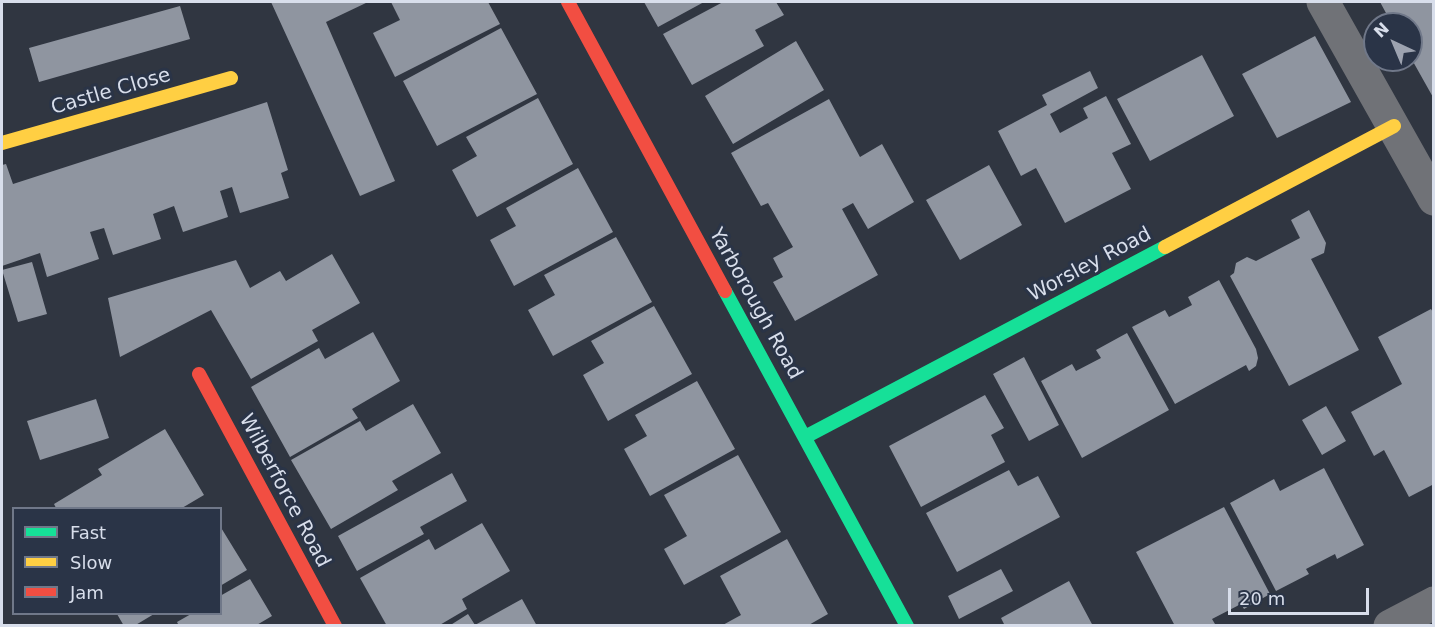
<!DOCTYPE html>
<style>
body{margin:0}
#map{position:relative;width:1435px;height:627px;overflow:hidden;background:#303641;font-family:"DejaVu Sans",sans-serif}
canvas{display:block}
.frame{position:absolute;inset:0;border:3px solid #d8deeb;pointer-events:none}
.legend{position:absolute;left:12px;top:507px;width:210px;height:108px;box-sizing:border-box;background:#2a3447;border:2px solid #707889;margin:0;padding:8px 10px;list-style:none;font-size:18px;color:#d8deeb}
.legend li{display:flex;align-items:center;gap:12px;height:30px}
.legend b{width:30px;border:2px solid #707889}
.north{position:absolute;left:1363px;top:12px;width:60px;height:60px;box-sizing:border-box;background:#2a3447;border:2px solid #707889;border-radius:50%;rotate:316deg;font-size:16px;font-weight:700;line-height:24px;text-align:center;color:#d8deeb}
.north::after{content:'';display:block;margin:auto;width:21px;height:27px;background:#9da3b0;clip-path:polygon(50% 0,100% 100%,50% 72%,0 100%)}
.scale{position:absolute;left:1228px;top:588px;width:141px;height:27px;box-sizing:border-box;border:3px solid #d8deeb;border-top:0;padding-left:8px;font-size:18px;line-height:21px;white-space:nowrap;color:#d8deeb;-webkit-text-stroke:4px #2a3447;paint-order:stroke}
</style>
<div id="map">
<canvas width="1435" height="627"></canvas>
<div class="frame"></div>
<ul class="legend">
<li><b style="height:8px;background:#16e098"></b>Fast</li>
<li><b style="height:8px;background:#ffcf43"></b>Slow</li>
<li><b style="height:8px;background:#f24e42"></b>Jam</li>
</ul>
<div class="north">N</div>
<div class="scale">20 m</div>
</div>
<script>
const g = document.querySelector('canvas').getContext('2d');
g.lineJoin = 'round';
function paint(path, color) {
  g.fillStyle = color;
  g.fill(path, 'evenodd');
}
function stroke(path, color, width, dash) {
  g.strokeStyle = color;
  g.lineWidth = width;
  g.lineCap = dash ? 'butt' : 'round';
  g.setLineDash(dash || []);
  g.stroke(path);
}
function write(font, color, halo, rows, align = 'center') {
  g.font = font + ' "DejaVu Sans",sans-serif';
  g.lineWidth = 6;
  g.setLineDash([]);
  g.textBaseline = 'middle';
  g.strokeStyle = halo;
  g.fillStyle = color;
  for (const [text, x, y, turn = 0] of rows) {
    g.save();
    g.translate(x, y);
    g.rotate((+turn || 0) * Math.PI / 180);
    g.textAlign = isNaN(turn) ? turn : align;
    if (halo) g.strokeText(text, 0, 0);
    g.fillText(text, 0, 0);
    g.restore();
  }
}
const building = new Path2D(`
 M271,2H368L326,22L395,181L360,196Z
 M391,2H488L500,24L395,77L373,33L400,20Z
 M644,2H704L658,27Z
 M723,2H776L784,15L755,30L764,46L692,85L663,34Z
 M1380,2H1434V99L1411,58V24H1392Z
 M180,6L190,39L39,82L29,48Z
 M501,28L537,94L437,146L403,81Z
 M1315,36L1351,102L1277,138L1242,74Z
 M796,41L824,90L733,144L705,96Z
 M1202,55L1234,116L1150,161L1117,99Z
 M1090,71L1098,88L1050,114L1060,133L1088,118L1083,108L1106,96L1131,144L1112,153L1131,189L1065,223L1036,168L1021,176L998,131L1047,105L1042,95Z
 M538,98L573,164L477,217L452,170L477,156L466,137Z
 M829,99L860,157L882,144L914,202L868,229L853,203L842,209L878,275L795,321L773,282L783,277L773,258L793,247L768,203L761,206L731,153Z
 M267,102L288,170L281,173L289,198L240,213L232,187L220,191L228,217L183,232L174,206L153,214L161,239L113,255L104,228L90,232L99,259L47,277L40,253L2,266V165L6,164L13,184Z
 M989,165L1022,225L960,260L926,200Z
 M578,168L613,232L514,286L490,240L516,226L506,208Z
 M1309,210L1326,243L1324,253L1311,259L1359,350L1289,386L1230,276L1234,273L1236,263L1247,257L1256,261L1300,238L1291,220Z
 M616,237L652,302L553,356L528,310L555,295L544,275Z
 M332,254L360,303L312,330L318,341L251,379L211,310L120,357L108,298L236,260L250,288L280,271L286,281Z
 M32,262L47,314L18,322L2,270Z
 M1219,280L1256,349L1258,358L1256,366L1249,371L1246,365L1175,404L1132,327L1165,310L1169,317L1192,305L1188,297Z
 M654,306L692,374L608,421L583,375L604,363L591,341Z
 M1431,309L1434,314V484L1409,497L1384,450L1374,456L1351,412L1402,384L1378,337Z
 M373,332L400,381L352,409L358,418L290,457L251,387L319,348L325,359Z
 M1127,333L1169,410L1082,458L1041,381L1072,364L1076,371L1101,358L1096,350Z
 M1024,357L1059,425L1029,441L993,374Z
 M697,381L735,449L650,496L624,449L647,436L635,415Z
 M985,395L1004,428L991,435L1005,462L921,507L889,446Z
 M96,399L109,438L40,460L27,421Z
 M413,404L441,453L392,481L398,490L331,529L291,460L360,421L366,431Z
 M1326,406L1346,441L1322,455L1302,420Z
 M165,429L204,495L182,508H56L54,504L102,475L98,469Z
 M738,455L781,532L684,585L664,549L687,536L664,495Z
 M1324,468L1364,545L1337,559L1335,554L1306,569L1309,574L1276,591L1230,503L1274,479L1280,491Z
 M1009,470L1018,486L1038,476L1060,517L957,572L926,513Z
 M452,473L467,501L420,527L424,534L357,571L338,536Z
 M1224,507L1270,594L1244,609L1241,604L1212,619L1215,624L1211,626H1175L1136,552Z
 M482,523L510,571L462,599L467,609L438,626H387L360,578L429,539L435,550Z
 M220,526L247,570L220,586Z
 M787,539L828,614L807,626H721L741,615L720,576Z
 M1001,569L1013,591L959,619L948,596Z
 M250,579L272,616L255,626H179L177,622L191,614H220V596Z
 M1069,581L1093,626H1005L1001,618Z
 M522,599L537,626H449L468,614L475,625Z
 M117,614H154L134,626H124Z`);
const street = new Path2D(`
 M1323,2L1434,199
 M1390,626L1434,603`);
const fast = new Path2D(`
 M725,291L907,626
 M805,437L1165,247`);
const slow = new Path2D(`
 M2,143L231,78
 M1165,247L1394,126`);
const jam = new Path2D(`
 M568,2L725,291
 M199,374L335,626`);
const streetNames = [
 ["Castle Close",111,92,-16],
 ["Worsley Road",1090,265,-28],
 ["Yarborough Road",755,304,61],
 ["Wilberforce Road",284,491,62]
];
paint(building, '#8f95a0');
stroke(street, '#707277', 33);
stroke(fast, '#16e098', 14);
stroke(slow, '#ffcf43', 14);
stroke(jam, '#f24e42', 14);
write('20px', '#d8deeb', '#2a3447', streetNames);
</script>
